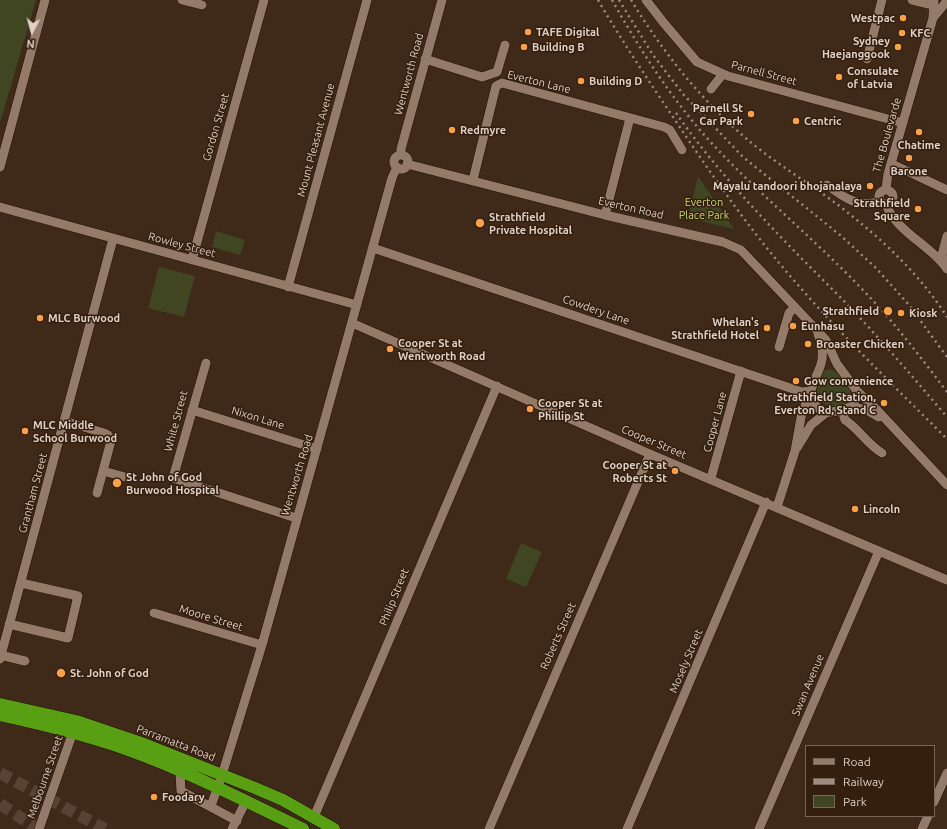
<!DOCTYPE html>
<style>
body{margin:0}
#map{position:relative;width:947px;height:829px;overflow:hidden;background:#3f2919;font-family:Ubuntu,sans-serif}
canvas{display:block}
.legend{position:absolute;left:805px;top:745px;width:130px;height:72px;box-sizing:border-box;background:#341f0f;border:1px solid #786658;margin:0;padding:5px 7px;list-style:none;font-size:12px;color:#ded0c6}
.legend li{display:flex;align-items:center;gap:8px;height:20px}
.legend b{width:20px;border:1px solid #786658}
.north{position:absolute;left:12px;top:12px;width:40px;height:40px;-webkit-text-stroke:3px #341f0f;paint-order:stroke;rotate:186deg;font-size:11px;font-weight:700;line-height:16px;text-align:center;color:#ded0c6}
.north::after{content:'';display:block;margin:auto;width:14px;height:18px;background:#ded0c6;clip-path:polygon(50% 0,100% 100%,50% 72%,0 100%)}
</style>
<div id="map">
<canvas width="947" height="829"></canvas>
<ul class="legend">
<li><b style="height:5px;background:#947a68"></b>Road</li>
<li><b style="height:5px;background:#9e8d80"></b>Railway</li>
<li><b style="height:11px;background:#404621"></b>Park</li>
</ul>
<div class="north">N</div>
</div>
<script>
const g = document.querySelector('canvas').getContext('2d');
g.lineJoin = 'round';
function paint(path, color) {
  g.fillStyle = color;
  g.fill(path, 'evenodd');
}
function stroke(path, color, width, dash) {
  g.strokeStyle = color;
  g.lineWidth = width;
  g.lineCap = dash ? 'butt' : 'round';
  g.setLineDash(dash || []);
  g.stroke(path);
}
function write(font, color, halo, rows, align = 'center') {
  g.font = font + ' Ubuntu,sans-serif';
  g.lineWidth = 3;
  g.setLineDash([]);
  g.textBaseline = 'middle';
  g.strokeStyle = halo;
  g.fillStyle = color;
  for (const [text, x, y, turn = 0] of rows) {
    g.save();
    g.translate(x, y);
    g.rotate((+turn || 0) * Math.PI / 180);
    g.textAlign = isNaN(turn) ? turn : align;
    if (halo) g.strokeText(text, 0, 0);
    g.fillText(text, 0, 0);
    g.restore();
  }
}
const green = new Path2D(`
 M0,0H36L0,123Z
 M698,176L734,229L688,218Z
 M216,231L245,240L240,255L212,247Z
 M159,267L195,276L184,317L148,308Z
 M830,369C837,371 841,377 845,383C848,387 852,392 851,397C848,411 801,414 823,371Z
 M521,543L542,552L526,587L506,579Z`);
const highwayTunnel = new Path2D(`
 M0,773L105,829
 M0,804L38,829`);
const minor = new Path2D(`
 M182,0L202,5
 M646,0L663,22L697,62L728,76L903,123
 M912,0L933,5
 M933,18L947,1
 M425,59L482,77L497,72L505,45
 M867,59L882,0
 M711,89L723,74
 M401,155V149L442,0
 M394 162a7 7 0 1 1 14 0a7 7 0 1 1-14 0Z
 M407,164L605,215L723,242L741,250L826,340L837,364L857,391L878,411L947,485
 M892,164L947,190
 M0,167L45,0
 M473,180L496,86L502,83L664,127L670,130L682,150
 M827,185C843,197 859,209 880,201
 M886,189L888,174L933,18L934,0
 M879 197a7 7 0 1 1 14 0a7 7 0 1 1-14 0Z
 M886,204C894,230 933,247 947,269
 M0,207L357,305
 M605,215L630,118
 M373,248L802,392L811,391
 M192,260L264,0
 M945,265L942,255L947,236
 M288,287L367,0
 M352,323L650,454L947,580
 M818,334C822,344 824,354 821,364C817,378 803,395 817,407C820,411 826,413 831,412C839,411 848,410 854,404L857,391
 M779,347L789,313L795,307
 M206,363L173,478L296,518
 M852,407L867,410L879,417
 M192,410L317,449
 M842,410L845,420C859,429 867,444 882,453
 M64,421L104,433L108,435L111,441L97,493
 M797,448L811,425L827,412
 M103,471L125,477
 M711,478L741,371
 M777,507L795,451L802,412L811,392
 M154,613L262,645
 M9,624L68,638L78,596L21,583
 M0,655L25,661
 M0,659L113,239
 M180,772L181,791L237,821
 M934,802L947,773
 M211,806L222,775L262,645L392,178L397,167
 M314,817L497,386
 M39,829L73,732
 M232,829L246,801
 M489,829L650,454
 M627,829L766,502
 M759,829L879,551
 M922,829L928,816`);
const highway = new Path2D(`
 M0,704L76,721L144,744L255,788L283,800L334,829
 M0,715C42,724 83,734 123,748C185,770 244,800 303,829`);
const rail = new Path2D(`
 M598,0C622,41 648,80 675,120C713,177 752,233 798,285C845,339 896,388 947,439
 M612,0C639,48 669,95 706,137C753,189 809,234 858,285C891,318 919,355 947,392
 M619,0L653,55L683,94L743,157L840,235L876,268L909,305L947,357
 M631,0C664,54 704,104 754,145C784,169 817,188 847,212C885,242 921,276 947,317
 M676,113C723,180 782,239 840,297C877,335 912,376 947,417`);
const markers = [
 [903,18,4,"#f8a14a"],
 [528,32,4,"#f8a14a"],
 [902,33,4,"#f8a14a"],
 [524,47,4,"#f8a14a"],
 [898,47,4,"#f8a14a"],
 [839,77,4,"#f8a14a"],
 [581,81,4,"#f8a14a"],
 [751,114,4,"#f8a14a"],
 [796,121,4,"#f8a14a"],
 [452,130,4,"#f8a14a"],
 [919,132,4,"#f8a14a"],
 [909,158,4,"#f8a14a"],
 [870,186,4,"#f8a14a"],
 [918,209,4,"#f8a14a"],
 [480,223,5,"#f8a14a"],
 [888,311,5,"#f8a14a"],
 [901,313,4,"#f8a14a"],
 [40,318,4,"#f8a14a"],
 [793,326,4,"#f8a14a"],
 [767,328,4,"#f8a14a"],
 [808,344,4,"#f8a14a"],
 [390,349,4,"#f8a14a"],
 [796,381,4,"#f8a14a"],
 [884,403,4,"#f8a14a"],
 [530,409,4,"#f8a14a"],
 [25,431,4,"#f8a14a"],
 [675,471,4,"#f8a14a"],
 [117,483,5,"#f8a14a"],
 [855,509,4,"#f8a14a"],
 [61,673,5,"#f8a14a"],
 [154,797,4,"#f8a14a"]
];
const poiNames = [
 ["Westpac",895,18,"right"],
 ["TAFE Digital",536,32],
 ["KFC",910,33],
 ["Sydney",890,41,"right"],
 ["Haejanggook",890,54,"right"],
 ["Building B",532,47],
 ["Consulate",847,71],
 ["of Latvia",847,84],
 ["Building D",589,81],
 ["Parnell St",743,108,"right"],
 ["Car Park",743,121,"right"],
 ["Centric",804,121],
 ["Redmyre",460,130],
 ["Chatime",919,145,"center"],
 ["Barone",909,171,"center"],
 ["Mayalu tandoori bhojanalaya",862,186,"right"],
 ["Strathfield",910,203,"right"],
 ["Square",910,216,"right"],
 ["Strathfield",489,217],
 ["Private Hospital",489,230],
 ["Strathfield",879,311,"right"],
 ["Kiosk",909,313],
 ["MLC Burwood",48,318],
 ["Whelan's",759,322,"right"],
 ["Strathfield Hotel",759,335,"right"],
 ["Eunhasu",801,326],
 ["Cooper St at",398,343],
 ["Wentworth Road",398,356],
 ["Broaster Chicken",816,344],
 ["Gow convenience",804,381],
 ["Strathfield Station,",876,397,"right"],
 ["Everton Rd, Stand C",876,410,"right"],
 ["Cooper St at",538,403],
 ["Phillip St",538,416],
 ["MLC Middle",33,425],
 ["School Burwood",33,438],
 ["Cooper St at",667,465,"right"],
 ["Roberts St",667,478,"right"],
 ["St John of God",126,477],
 ["Burwood Hospital",126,490],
 ["Lincoln",863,509],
 ["St. John of God",70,673],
 ["Foodary",162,797]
];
const streetNames = [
 ["Parnell Street",764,73,15],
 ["Wentworth Road",409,74,-75],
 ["Everton Lane",539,82,14],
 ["Gordon Street",216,127,-74],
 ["The Boulevarde",887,135,-74],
 ["Mount Pleasant Avenue",316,140,-75],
 ["Everton Road",631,208,13],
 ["Rowley Street",182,245,15],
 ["Cowdery Lane",596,310,19],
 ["Nixon Lane",258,418,17],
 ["White Street",176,421,-75],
 ["Cooper Lane",715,422,-75],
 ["Cooper Street",654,442,23],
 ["Wentworth Road",297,475,-73],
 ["Grantham Street",33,493,-75],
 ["Philip Street",394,597,-68],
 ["Moore Street",211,618,17],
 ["Roberts Street",558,636,-66],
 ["Mosely Street",686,661,-67],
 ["Swan Avenue",808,685,-67],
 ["Parramatta Road",176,743,21],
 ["Melbourne Street",45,777,-71]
];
const parkNames = [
 ["Everton",704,202],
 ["Place Park",704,215]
];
paint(green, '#404621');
stroke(highwayTunnel, '#574233', 12, [12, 6]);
stroke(minor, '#251103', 10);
stroke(highway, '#251103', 13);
stroke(minor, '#947a68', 9);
stroke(highway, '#589f14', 12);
stroke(rail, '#9e8d80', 2.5, [2, 4]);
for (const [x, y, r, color] of markers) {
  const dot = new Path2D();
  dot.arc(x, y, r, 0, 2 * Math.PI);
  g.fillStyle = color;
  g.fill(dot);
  stroke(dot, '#341f0f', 1.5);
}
write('bold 11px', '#ded0c6', '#341f0f', poiNames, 'left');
write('11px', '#ded0c6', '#341f0f', streetNames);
write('11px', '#c9da77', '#341f0f', parkNames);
</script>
